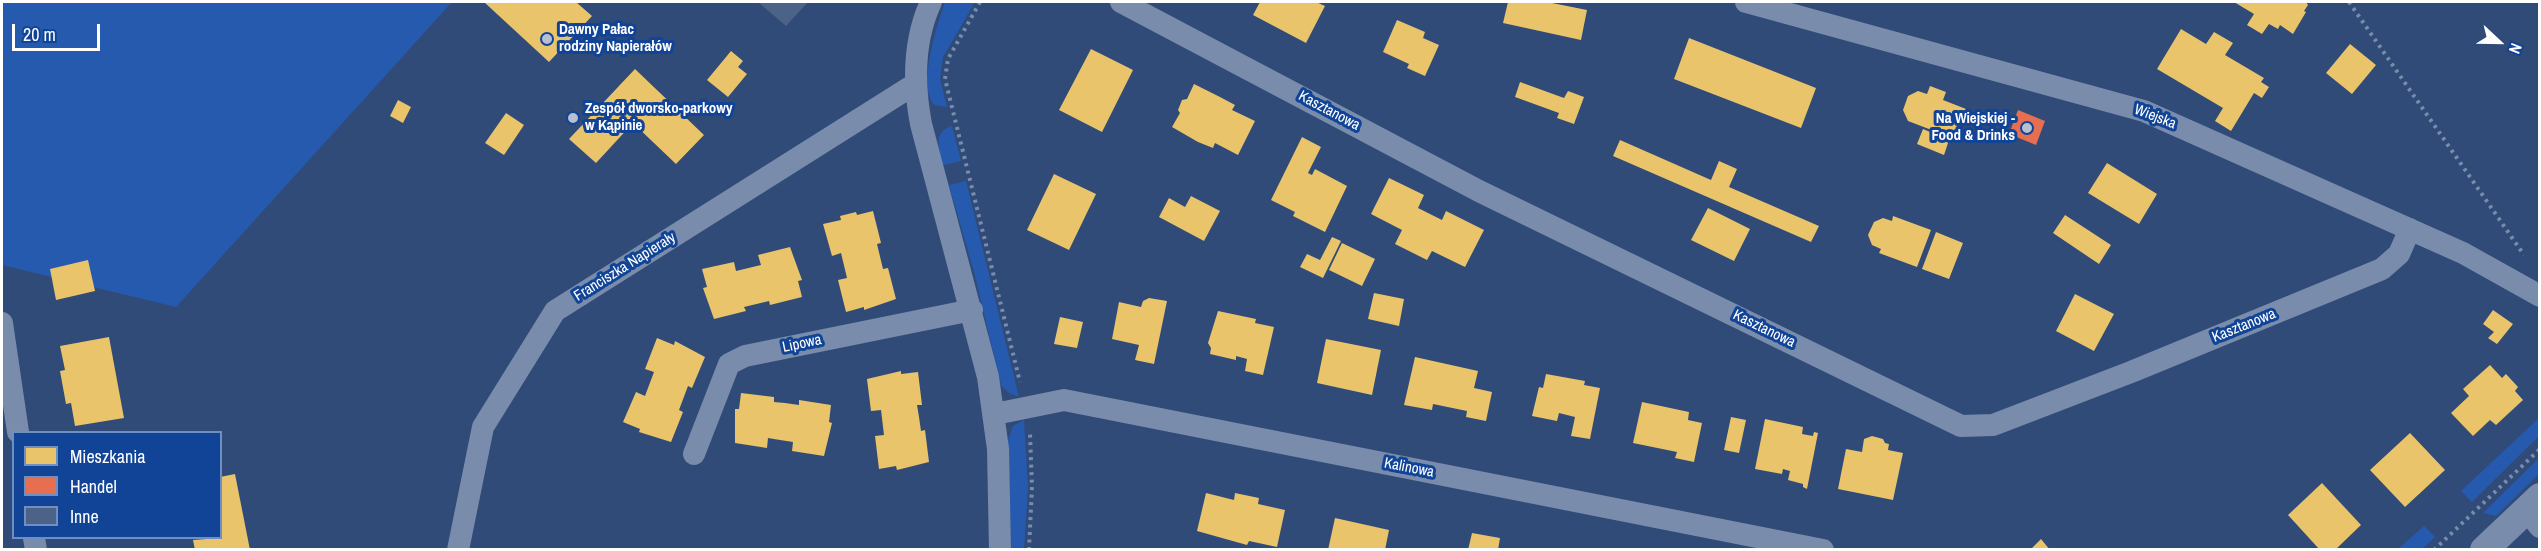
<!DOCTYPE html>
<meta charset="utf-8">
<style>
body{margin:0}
#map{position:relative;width:2541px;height:551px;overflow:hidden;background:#304b78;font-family:"Archivo Narrow",sans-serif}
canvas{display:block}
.frame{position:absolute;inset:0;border:3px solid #fff;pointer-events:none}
.legend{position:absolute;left:12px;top:431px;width:210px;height:108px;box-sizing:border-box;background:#114497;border:2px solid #708fc1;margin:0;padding:8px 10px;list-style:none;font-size:18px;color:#fff}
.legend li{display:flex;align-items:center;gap:12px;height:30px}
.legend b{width:30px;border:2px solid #708fc1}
.north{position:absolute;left:2469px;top:12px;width:60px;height:60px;-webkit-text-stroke:4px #114497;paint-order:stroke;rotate:112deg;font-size:16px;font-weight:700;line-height:24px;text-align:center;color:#fff}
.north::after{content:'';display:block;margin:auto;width:21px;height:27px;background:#fff;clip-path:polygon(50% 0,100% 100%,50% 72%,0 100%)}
.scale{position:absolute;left:12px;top:24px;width:88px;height:27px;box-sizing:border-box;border:3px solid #fff;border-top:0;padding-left:8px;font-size:18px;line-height:21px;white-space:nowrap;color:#fff;-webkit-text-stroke:4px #114497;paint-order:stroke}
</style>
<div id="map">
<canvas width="2541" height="551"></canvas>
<div class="frame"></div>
<ul class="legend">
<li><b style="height:16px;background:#e9c46a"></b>Mieszkania</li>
<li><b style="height:16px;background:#e76f51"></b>Handel</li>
<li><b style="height:16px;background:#4c6286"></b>Inne</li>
</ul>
<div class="north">N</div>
<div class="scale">20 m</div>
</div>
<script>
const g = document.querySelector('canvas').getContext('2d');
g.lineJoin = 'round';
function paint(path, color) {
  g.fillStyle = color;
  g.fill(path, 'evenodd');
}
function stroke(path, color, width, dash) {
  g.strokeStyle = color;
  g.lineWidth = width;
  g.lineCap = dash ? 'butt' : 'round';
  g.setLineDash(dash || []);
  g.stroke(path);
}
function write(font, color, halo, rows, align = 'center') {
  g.font = font + ' "Archivo Narrow",sans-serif';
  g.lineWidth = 6;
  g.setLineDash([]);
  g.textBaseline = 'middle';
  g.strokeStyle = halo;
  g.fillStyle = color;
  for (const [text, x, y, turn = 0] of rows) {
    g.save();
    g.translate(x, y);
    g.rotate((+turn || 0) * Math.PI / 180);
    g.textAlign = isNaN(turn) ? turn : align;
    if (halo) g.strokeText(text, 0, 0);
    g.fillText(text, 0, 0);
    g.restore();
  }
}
const green = new Path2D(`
 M2,2H452L176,307L2,265Z
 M945,2H975L943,57L940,79L947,107L935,105C916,88 938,23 945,2Z
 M952,126L961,161L943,165C939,149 932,132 952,126Z
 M966,181L1019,397L1009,393L1001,385L974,272L949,185Z
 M2539,418V436L2472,502L2461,491Z
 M1024,420L1028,488L1024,549L1011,550L1008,440L1013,426Z
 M2539,458V474L2496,516L2483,513Z
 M2424,526L2435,537L2422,549H2398Z`);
const homes = new Path2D(`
 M484,2H576L592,16L549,62Z
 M1260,2H1316L1325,6L1306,43L1253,15Z
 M1508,2H1547L1587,10L1581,40L1503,23Z
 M2234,2H2306L2308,5L2304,11L2306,12L2293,34L2280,25L2278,29L2269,24L2262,34L2247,25L2254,14Z
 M1397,20L1425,32L1423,38L1439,45L1425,76L1407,68L1409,64L1383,52Z
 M2181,29L2206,44L2214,32L2233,43L2225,55L2264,78L2261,82L2269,87L2262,98L2254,93L2231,131L2215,121L2223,108L2157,69Z
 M1689,38L1816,88L1801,128L1674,79Z
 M2350,44L2376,65L2352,94L2326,73Z
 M1091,49L1133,70L1102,132L1059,110Z
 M731,51L743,61L738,67L747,74L728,97L707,80Z
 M635,69L704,135L676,164L633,123L596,163L569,139Z
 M1520,82L1564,98L1568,91L1584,97L1574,124L1557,118L1559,113L1515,97Z
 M1194,84L1220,97L1235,105L1232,110L1255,121L1238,155L1215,143L1213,148L1198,142L1172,127L1180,113L1178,110L1182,100L1187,99Z
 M1930,86L1946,92L1943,100L1966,109L1955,139L1908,121L1903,110L1908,96L1918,91L1927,94Z
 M398,100L411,107L403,123L390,116Z
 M506,113L524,125L504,155L485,143Z
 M1923,129L1949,140L1944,155L1917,144Z
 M1302,137L1321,147L1308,173L1312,175L1315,169L1347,186L1325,232L1293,216L1295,212L1271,200Z
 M1620,140L1711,180L1719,161L1737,169L1729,187L1819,226L1811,242L1613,156Z
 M2107,163L2157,194L2139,224L2088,193Z
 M1054,174L1096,194L1069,250L1027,230Z
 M1389,178L1424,195L1418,208L1442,220L1446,211L1484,230L1465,267L1432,251L1427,260L1395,244L1402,230L1371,214Z
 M1191,196L1220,211L1204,241L1159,217L1169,198L1185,207Z
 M1708,208L1750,229L1734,261L1691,240Z
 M873,211L881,243L877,244L883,269L888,268L896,299L864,310V307L846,312L838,280L847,278L841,253L832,256L823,224L841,220L840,216L856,212L857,215Z
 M2065,215L2111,245L2099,264L2053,233Z
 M1893,216L1931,230L1917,267L1879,253L1881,249L1872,245L1868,235L1874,222L1883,218L1892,221Z
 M1936,232L1963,243L1949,279L1922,269Z
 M1332,237L1341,241L1323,278L1300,267L1307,254L1320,260Z
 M1342,243L1375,259L1362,286L1329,270Z
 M790,247L802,280L798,281L802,297L770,305L769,301L744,307L746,311L714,319L703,288L707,287L702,269L734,262L736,271L761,265L758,255Z
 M88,260L95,291L56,300L50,269Z
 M1374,293L1404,299L1399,326L1368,319Z
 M2075,294L2114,314L2094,351L2056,331Z
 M1149,298L1167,301L1154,364L1135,360L1139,345L1112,339L1119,302L1141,307L1143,301Z
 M2493,310L2513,324L2497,344L2488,338L2494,332L2483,324Z
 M1218,311L1256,319L1255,323L1274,327L1263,375L1245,371L1247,359L1236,356V360L1210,354L1211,348L1208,343Z
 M1060,317L1083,322L1077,348L1054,344Z
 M109,337L124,418L75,426L71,403L66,404L60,371L65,370L60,346Z
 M657,338L674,345L675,341L705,357L692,388L688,386L679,410L683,412L671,442L639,432L640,429L623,422L636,392L645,396L654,372L645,369Z
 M1326,339L1381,350L1372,395L1317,383Z
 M1415,357L1478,371L1474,388L1492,392L1486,421L1466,417L1467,411L1433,404L1432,410L1404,405Z
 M2490,365L2502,378L2506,374L2518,387L2515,391L2523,400L2496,425L2490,420L2473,436L2451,413L2469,396L2463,389Z
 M901,371V374L918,372L922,405H917L919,417L921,431L925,430L929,462L897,470L896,466L879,469L875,436L884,435L881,410L871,411L867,379Z
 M1546,374L1585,381L1584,385L1600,388L1590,439L1571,436L1575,417L1559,413L1557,421L1532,416L1539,387L1543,388Z
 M741,393L774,397V402L785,403L799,405V400L831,405L829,422L832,423L824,456L792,451L793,442L780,440L768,438L767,448L735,443V409H739Z
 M1642,402L1689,412L1688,420L1702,423L1694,462L1675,458L1677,452L1633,443Z
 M1731,417L1746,420L1739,453L1724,450Z
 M1765,419L1803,427L1802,434L1813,436L1814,432L1818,433L1807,489L1803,487V484L1788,480L1790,471L1783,469L1782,474L1755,469Z
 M2410,433L2445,470L2405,507L2370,470Z
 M1872,436L1883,439L1885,443L1889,444L1888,450L1903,453L1893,500L1838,489L1846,449L1862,452L1864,439Z
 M235,474L250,550H195L193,540L220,538L222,534L220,477Z
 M2322,483L2361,525L2335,550H2320L2288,515Z
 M1206,493L1234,500L1235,493L1259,498L1258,504L1285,510L1277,547L1249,541L1247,545L1197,531Z
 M1335,518L1389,530L1385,550H1328Z
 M1472,533L1500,538L1498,550H1468Z
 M2041,539L2050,550H2030Z`);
const shops = new Path2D(`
 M2018,110L2045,121L2036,145L2009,134Z`);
const building = new Path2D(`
 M758,2H808L786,26Z`);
const path = new Path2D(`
 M980,2L948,59L945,79L1020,382
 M2349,2L2524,255
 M1029,550L1032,487L1030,433
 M2434,550L2540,449`);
const minor = new Path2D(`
 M931,2C913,41 913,82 921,124L988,377L998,449L1000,550
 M1121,2L1479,191L1961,426L1993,425L2131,372L2382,269L2399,254L2410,229
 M1746,2L2144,111L2463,253L2540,296
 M2,323L18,432
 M995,414L1064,400L1823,550
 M694,454L729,364L745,356L972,310
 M2526,510L2540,527
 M34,538L36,550
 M458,550L483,427L555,311L915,84`);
const tertiary = new Path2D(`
 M2484,550L2540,497`);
const markers = [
 [547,39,6,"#b7c0d0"],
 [573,118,6,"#b7c0d0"],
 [2027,128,6,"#b7c0d0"]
];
const poiNames = [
 ["Dawny Pałac",559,30],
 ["rodziny Napierałów",559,47],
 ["Zespół dworsko-parkowy",585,109],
 ["w Kąpinie",585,126],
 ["Na Wiejskiej -",2015,119,"right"],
 ["Food & Drinks",2015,136,"right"]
];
const streetNames = [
 ["Kasztanowa",1329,111,28],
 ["Wiejska",2155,117,21],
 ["Franciszka Napierały",625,267,-32],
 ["Kasztanowa",2244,326,-22],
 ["Kasztanowa",1764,329,26],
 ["Lipowa",802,344,-12],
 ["Kalinowa",1409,468,11]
];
paint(green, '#265aae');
paint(homes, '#e9c46a');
paint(shops, '#e76f51');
paint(building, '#4c6286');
stroke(path, '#798cab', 4, [3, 4.5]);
stroke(minor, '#798cab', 22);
stroke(tertiary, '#798cab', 28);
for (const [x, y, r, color] of markers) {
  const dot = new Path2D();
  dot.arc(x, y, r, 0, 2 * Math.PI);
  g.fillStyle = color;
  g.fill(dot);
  stroke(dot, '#114497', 2);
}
write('bold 15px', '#fff', '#114497', poiNames, 'left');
write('15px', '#fff', '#114497', streetNames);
</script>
